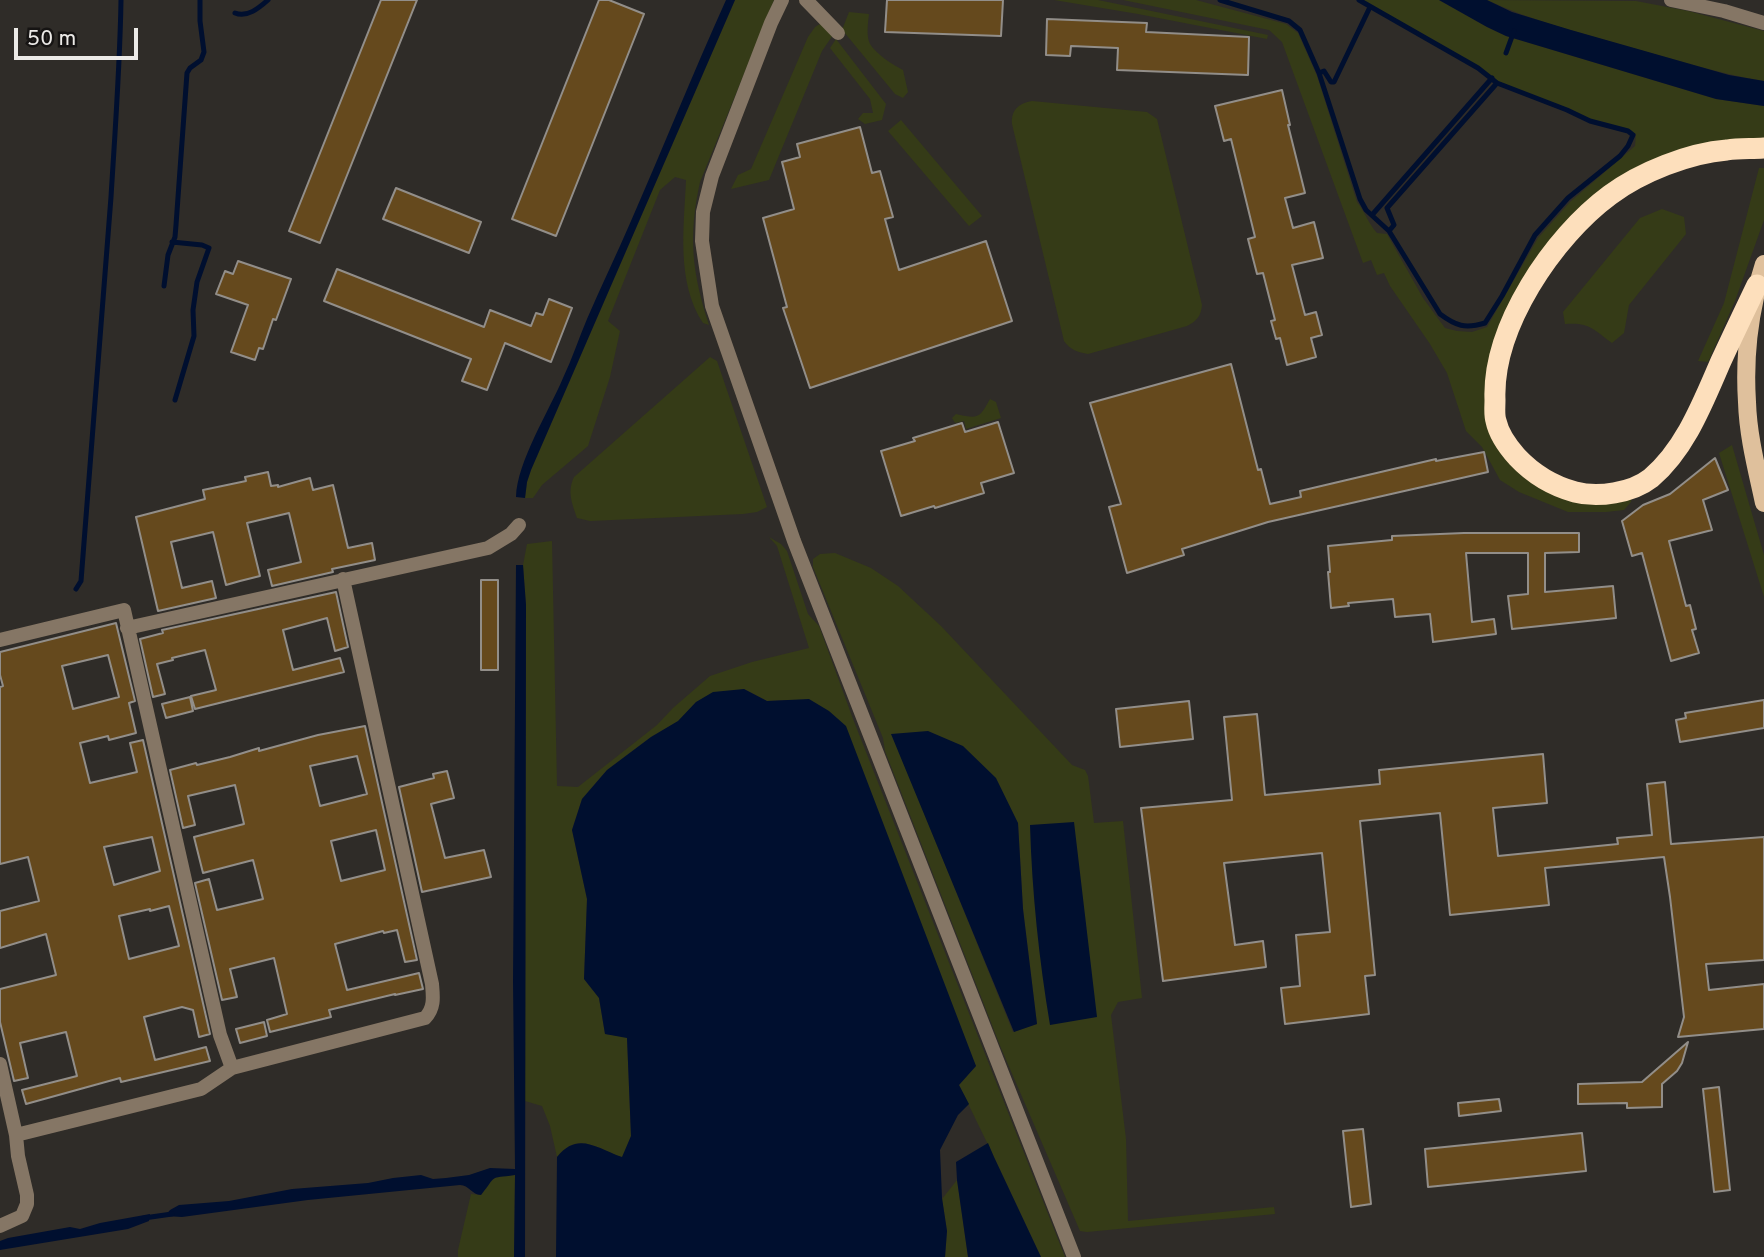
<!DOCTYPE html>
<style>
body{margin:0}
#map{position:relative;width:1764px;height:1257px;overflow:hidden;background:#2f2c28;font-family:Overpass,sans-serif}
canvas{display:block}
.scale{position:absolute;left:14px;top:28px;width:124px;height:32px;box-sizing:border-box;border:4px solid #eceae7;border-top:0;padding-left:9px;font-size:21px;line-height:24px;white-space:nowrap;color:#eceae7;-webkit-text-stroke:5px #161413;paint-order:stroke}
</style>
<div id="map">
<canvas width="1764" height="1257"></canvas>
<div class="scale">50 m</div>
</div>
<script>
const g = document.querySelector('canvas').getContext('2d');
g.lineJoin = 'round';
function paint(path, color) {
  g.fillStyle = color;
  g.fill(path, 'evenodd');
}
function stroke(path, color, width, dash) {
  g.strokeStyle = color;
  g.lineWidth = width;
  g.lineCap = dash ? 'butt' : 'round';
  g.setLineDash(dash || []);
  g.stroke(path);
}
const green = new Path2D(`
 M735,0H774L700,182C688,236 692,273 709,325L703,323C676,282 684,227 686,180L675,177L660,190L608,321L620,331L610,377L588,446L542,485L533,498H525L527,482L531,470Z
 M1054,0H1098L1268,35L1267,39L1138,14Z
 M1123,0H1196L1286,24L1298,33L1317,76L1357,202C1365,212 1368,223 1377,233L1387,234L1423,298L1445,328L1457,331L1472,332L1487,327L1538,238L1570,202L1635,146L1636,134L1628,130L1590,120L1497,81L1479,67L1363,0H1439L1487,27L1506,36L1716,99L1764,106V141L1720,144L1585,206L1486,385L1520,470L1632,495L1631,502L1624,510L1606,512H1568L1519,492L1500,480L1482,447L1466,431L1447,373L1430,344L1390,286L1384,273L1377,275L1371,260L1363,263L1282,42L1269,30Z
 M1487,0L1636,1L1688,11L1764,31V81C1715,73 1667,57 1619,44C1575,31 1529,20 1487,0Z
 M849,12L869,14C868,23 866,36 870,44C876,54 893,65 903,70L908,92L903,98L895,94L844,32L842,30Z
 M820,24L827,28L833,35L822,51L769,180L731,189L738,175L751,169L808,37L815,27Z
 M836,39L886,104L882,120L865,124L858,119L863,113H873L870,99L830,48Z
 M1032,101L1147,112L1157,119L1202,305C1201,316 1197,321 1187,326L1088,354C1078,352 1070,350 1064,341L1012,124C1011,110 1019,103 1032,101Z
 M901,120L982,216L969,226L888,131Z
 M1759,168H1764V220L1735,301L1708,362L1698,361L1724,303Z
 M1662,209L1684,217L1686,234L1629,305L1624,333L1612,343C1593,329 1589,322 1565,324L1563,312L1640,218Z
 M710,357L717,361L767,507L757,512L743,514L590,521L577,518C572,503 567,492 574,477Z
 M990,399L996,402L1001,418L966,429L964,421L955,423L952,418L956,414C978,419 979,419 990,399Z
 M1732,445L1764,555V597L1719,453Z
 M769,537L781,544L787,551L808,614L819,626L853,719L1065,1257H1041L994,1157L959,1085L976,1066L787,700L767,701L744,689L696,702L679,721L651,737L607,770L582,799L572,830L587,899L584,979L599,998L605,1034L627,1037L631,1136L623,1158C596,1148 578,1131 557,1157L550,1126L542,1106L525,1101L526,606L523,565L527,544L552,541L557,786L578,787L657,725L673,708L710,676L752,662L809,648L777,546Z
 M835,553L871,568L898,586L941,626L1072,765L1085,770L1088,776L1094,823L1123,821L1142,998L1118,1002L1111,1015L1126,1139L1128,1221L1274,1207L1275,1214L1087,1232L1080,1231L1001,1048L885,751L883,738L813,567V559L820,554ZM892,734L1018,823L1023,909L1037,1024L1013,1032Z
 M515,1174L514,1257H458V1250L471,1194L481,1195C498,1174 488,1179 515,1174Z
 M957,1180L968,1257H945L947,1231L942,1199Z`);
const water = new Path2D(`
 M726,0H735L531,470L527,482L525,498L516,497C517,462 549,411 563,378C572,359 579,338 587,319C601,286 617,254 631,221C663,148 693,73 726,0Z
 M1439,0H1487L1512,12L1571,30L1729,75L1764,81V106L1716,99L1506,36L1487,27Z
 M516,565H523L526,605L525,1257H514L515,1175C487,1179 498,1174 481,1195C472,1195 469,1185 460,1185L308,1200L182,1217L165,1216L170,1210L179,1205L229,1201L292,1189L368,1183L393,1178L421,1175L433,1179L446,1178L469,1175L490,1168L515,1169L513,981Z
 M744,689L767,701L809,699L829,711L846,726L976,1066L959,1085L969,1104L958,1115L940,1150L942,1198L947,1231L945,1257H556L557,1157C578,1131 596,1148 622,1157L631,1136L627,1038L605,1034L599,998L584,979L587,899L572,830L582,799L607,770L651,737L678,721L696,702L713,692Z
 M928,731L963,746L996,778L1018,823L1023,909L1037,1024L1014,1032L891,734Z
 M1074,822L1097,1017L1050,1025C1039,959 1032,893 1030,825Z
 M988,1143L994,1157L1041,1257H968L957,1180L956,1162Z
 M150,1214L149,1221L128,1229L0,1250V1241L8,1238L70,1227L80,1229L100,1223Z`);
const stream = new Path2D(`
 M1220,0L1289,21L1300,30L1319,73L1360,199L1366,210L1389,231L1440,314C1456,326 1465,329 1485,323L1502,296L1535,235L1568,198L1620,156L1628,146L1633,135L1628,131L1590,121L1567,110L1497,83L1478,68L1359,0
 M235,13C247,18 259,8 268,0
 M1506,53L1514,31
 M1319,73L1324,71L1331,82H1334L1370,7
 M1372,215L1492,78
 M1389,231L1394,225L1387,208L1497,83
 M172,242L202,245L209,248L197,282L193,310L194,336L175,400
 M164,286L168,255L175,237L176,225L187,73L190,68L201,60L204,52L200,21V0
 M76,589L81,581C90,453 102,325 111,197C115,132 120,66 121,0
 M144,1218L172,1214`);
const building = new Path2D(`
 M381,0H417L320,243L289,231Z
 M599,0H609L644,14L556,236L512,219Z
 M887,0H1003L1001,36L885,32Z
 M1047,19L1147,23L1146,32L1249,37L1248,75L1117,70L1118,48L1071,46L1070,56L1046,55Z
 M1282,90L1290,125H1288L1305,193L1285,198L1293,228L1314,222L1323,258L1292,265L1305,315L1316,312L1322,335L1311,338L1316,357L1287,365L1280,338L1276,339L1271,321L1275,320L1263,273L1257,274L1248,239L1255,237L1231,139L1224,141L1215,106Z
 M860,127L872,173L880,171L893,217L885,219L899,270L986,241L1012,321L810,388L783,308L787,307L763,218L794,209L782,162L800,157L797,144Z
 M396,188L481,222L469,253L383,219Z
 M238,261L291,279L276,320L273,319L263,349L259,348L255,360L231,352L248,305L216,294L225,271L233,274Z
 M337,269L484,327L490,310L531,326L536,313L543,315L549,299L572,308L551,362L505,343L487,390L462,381L471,359L324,301Z
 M1231,364L1258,470L1261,469L1270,504L1301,497L1300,491L1436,459V461L1484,452L1488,472L1268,522L1182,549L1184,555L1127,573L1109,507L1121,504L1090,403Z
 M998,422L1014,473L981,483L984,493L935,508L934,506L901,516L881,451L915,441L913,438L962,423L965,432Z
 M1715,458L1728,490L1703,500L1712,530L1669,541L1686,606L1690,605L1696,629L1692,630L1699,653L1671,661L1642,553L1632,556L1622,521L1643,505L1670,494Z
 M268,472L271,486L278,485V487L310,478L313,490L333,485L348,548L372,543L375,560L332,569L333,572L272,586L268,570L301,562L289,513L247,523L260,576L240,581L226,585L213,532L171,542L182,588L212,581L216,598L158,611L136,517L205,499L203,490L246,481L245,477Z
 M1464,533H1579V552L1545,553V592L1613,586L1616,618L1512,629L1508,596L1528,594V553H1466L1472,622L1494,619L1496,634L1433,642L1430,614L1395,617L1393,599L1348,603L1349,606L1331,608L1328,572H1330L1328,546L1392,540V536Z
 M481,580H498V670H481Z
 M336,592L348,647L335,651L327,618L283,630L293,670L340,658L344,672L195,709L191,696L216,690L205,650L172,658L173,660L157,664L165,694L153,697L140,639L163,633L162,630Z
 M116,623L135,701L129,703L136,733L109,740L108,736L80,743L90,783L137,772L130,743L143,740L210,1034L199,1037L193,1010L182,1007L144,1017L155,1060L206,1047L210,1061L121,1082L120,1078L26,1104L22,1090L77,1076L66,1032L20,1043L28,1078L14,1081L0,1022V989L56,975L46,934L0,948V911L39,901L28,857L0,864V687L3,686L0,675V652ZM108,655L119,697L73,709L62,666ZM152,837L160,871L114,885L104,847ZM169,906L179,946L129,959L119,916L150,909V911Z
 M190,697L193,711L166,718L162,704Z
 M1764,700V728L1680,742L1676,720L1686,718L1685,713Z
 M1189,701L1193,739L1120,747L1116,709Z
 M1257,714L1265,795L1380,784L1379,770L1543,754L1547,803L1493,808L1498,856L1618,844L1617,838L1652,835L1647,784L1665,782L1671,844L1764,837V960L1706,964L1709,990L1764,984V1029L1678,1037L1684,1017L1670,897L1664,857L1545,868L1549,905L1450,915L1440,813L1360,821L1375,975L1365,976L1369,1014L1285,1024L1281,988L1300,986L1296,935L1330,932L1322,853L1224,863L1235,945L1263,941L1266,967L1163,981L1141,808L1232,800L1224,717Z
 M365,726L417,960L405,962L397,930L384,933L383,931L335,944L347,990L419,973L423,989L395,995V994L329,1010L331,1017L270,1032L267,1020L287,1014L274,958L230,969L237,997L222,1000L195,883L209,879L217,910L263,899L253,860L203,873L194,837L244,824L235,785L188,796L195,825L183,828L170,770L196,763L197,765L230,757L259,748V751L318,735ZM357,756L367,794L320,806L310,766ZM376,830L385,870L341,881L331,841Z
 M447,771L454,798L431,804L445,858L484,850L491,877L422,892L399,787L434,778L433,774Z
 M264,1022L267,1036L240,1043L236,1029Z
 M1688,1042L1682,1063L1677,1071L1662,1084V1107L1627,1108V1103L1578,1104V1084L1642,1082Z
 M1719,1087L1730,1190L1714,1192L1703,1089Z
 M1499,1099L1501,1111L1459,1116L1458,1103Z
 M1363,1129L1371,1204L1351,1207L1343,1131Z
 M1582,1133L1586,1171L1428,1187L1425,1149Z`);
const minor = new Path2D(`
 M782,0L771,23L712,176L703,212L702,241L712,306L794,541L1074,1257
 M806,0L838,33
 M1671,0L1724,11L1764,23
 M127,628L488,548L511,534L519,525
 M0,640L124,610L220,1035L232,1068
 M0,1064L16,1135L18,1156L27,1195V1204L22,1216L0,1226
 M16,1135L201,1089L232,1068L425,1018C435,1008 433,996 432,984L343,579`);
const primary = new Path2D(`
 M1764,264C1750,308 1744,356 1747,402C1748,436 1757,470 1764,503`);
const motorway = new Path2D(`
 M1757,285C1745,310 1733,335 1721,361C1703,402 1686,448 1651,478C1632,493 1598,498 1575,492C1553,486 1533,474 1517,457C1508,447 1499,435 1496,421C1494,415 1495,407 1495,400C1492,327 1553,237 1610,195C1641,172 1689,153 1727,150C1739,148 1752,149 1764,148`);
paint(green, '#353b17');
paint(water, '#000f2f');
stroke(stream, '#000f2f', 5);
paint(building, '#65491d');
stroke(building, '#928e89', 2);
stroke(minor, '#857665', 14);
stroke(primary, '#dfc09c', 18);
stroke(motorway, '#fddfbc', 21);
</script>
